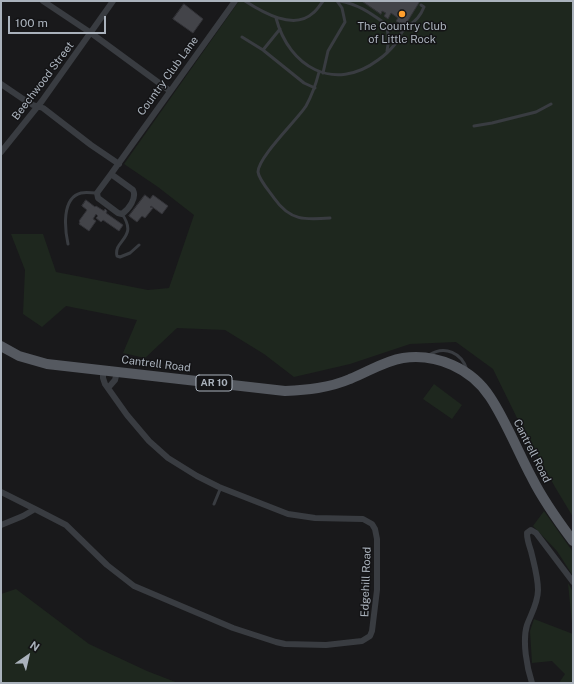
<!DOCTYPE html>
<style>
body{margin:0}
#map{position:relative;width:574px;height:684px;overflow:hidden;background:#19191b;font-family:"Public Sans",sans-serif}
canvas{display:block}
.frame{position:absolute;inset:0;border:2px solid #aab2bc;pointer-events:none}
.north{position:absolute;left:8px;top:636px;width:40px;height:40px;-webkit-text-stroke:3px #141416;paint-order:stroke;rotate:34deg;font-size:11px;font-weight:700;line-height:16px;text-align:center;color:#aab2bc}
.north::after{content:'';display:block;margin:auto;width:14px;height:18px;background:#aab2bc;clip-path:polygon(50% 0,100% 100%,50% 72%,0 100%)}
.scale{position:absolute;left:8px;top:16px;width:98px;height:18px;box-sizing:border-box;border:2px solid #aab2bc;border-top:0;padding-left:5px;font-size:12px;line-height:14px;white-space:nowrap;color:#aab2bc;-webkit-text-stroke:3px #141416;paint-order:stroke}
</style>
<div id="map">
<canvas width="574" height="684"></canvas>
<div class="frame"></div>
<div class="north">N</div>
<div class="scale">100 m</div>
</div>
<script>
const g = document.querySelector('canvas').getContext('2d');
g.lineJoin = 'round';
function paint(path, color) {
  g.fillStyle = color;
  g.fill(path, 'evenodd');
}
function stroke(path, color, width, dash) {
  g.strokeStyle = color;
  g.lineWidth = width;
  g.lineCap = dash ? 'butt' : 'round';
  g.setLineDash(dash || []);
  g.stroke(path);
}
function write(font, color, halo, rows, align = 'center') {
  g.font = font + ' "Public Sans",sans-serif';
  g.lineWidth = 3;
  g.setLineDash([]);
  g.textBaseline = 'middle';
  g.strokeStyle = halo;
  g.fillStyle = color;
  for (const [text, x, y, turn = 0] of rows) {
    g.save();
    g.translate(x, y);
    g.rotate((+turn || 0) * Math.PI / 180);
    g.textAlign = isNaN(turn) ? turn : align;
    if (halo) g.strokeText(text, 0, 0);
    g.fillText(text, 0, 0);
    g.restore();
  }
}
const green = new Path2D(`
 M239,1H573V517L555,487L518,420L493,369L456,342L410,344L350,364L294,377L264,354L225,330L177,328L145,358L123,353L137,320L66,306L42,327L23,314L25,270L11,234H43L56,272L148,290L169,288L194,215L158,187L124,164Z
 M434,384L462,405L452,419L423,399Z
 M544,511L573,552V576L557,551L533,526Z
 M568,583L573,592V683H559L565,674L552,661L532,663L530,631L534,619L573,634Z
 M16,589L89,644L147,671L178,683H1V594Z`);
const building = new Path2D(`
 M362,1H420L404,27L396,21L398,18L391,13L388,19L384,16L386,13L382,11L381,14Z
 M184,4L203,19L193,33L173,19Z
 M145,195L150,199L153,195L168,206L162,214L151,206L150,207L153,208L145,218L142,216L137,222L129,216Z
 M86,200L95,207L96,206L104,211L105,209L107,211L106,213L123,225L119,231L103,220L101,222L96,218L98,216L96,214L93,219L96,221L89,231L79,224L80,222L79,221L87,210L82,206Z`);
const service = new Path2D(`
 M245,1C262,12 294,31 313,13C317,10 320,5 323,1
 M340,1C357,4 369,12 383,22C390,30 389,41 387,51
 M276,18C289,67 334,93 378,60C384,56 392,48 396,43C399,40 400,35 402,32C411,22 418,22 424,7L421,5
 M242,37L263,50L304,83L315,88
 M263,50L280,29
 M319,72C316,84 312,95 306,106C297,120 258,157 258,172C259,180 270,192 274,198C290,221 305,220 330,218
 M323,73L328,51L345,22L342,8L337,1
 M474,126L492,123L536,112L551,104
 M122,214C139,238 113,240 117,256L120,257L130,253L139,245
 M68,244C65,230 61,198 81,193C86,192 92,193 97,193
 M429,355C445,345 462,353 467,370
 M214,504L221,487`);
const minor = new Path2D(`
 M43,1L91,33L170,91
 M1,84L26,101L33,105L43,108L91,145L119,164
 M1,152L42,101L113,1
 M111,174L235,1
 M111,174L133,190C137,198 129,209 122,214L118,213L98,198L97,193Z
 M108,388L115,380L117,372
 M1,492L35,509
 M1,525L23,516L35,509L66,525L107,565L134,586L233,628L276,642L285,644L326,645L362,641L370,636L372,631L377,590V539L375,529L372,524L363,519L315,518L288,514L219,487L197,476L168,458L149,441L127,415L105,384L103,378V371
 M532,683C527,668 522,641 527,625C531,614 538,603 538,590C538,577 534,564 531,551C529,545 527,540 527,533L531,530L536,533L573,582`);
const primary = new Path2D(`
 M1,346L19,356L47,364L285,391C307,390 329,388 350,379C368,372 384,361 403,358C437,353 472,369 490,397C506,421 518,452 532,478C543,500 558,521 573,541`);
const markers = [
 [402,14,4,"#ff9e2d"]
];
const shields = [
 [214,383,36]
];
const shieldNames = [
 ["AR 10",214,383]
];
const poiNames = [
 ["The Country Club",402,27],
 ["of Little Rock",402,40]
];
const streetNames = [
 ["Country Club Lane",168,76,-54],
 ["Beechwood Street",43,81,-53],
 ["Cantrell Road",156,364,7],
 ["Cantrell Road",532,451,63],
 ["Edgehill Road",366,582,-88]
];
paint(green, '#1e271e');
paint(building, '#434449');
stroke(building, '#333338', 1);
stroke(service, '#393c41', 3);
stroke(minor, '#393c41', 6);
stroke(primary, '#555960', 10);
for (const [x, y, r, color] of markers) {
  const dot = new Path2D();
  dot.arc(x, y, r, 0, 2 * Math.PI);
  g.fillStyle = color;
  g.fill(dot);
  stroke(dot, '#141416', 1.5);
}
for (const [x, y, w] of shields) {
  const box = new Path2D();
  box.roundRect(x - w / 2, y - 8, w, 16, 3);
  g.fillStyle = '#141416';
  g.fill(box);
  stroke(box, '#aab2bc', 1);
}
write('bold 10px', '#aab2bc', null, shieldNames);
write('11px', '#aab2bc', '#141416', poiNames);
write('11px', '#aab2bc', '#141416', streetNames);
</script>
